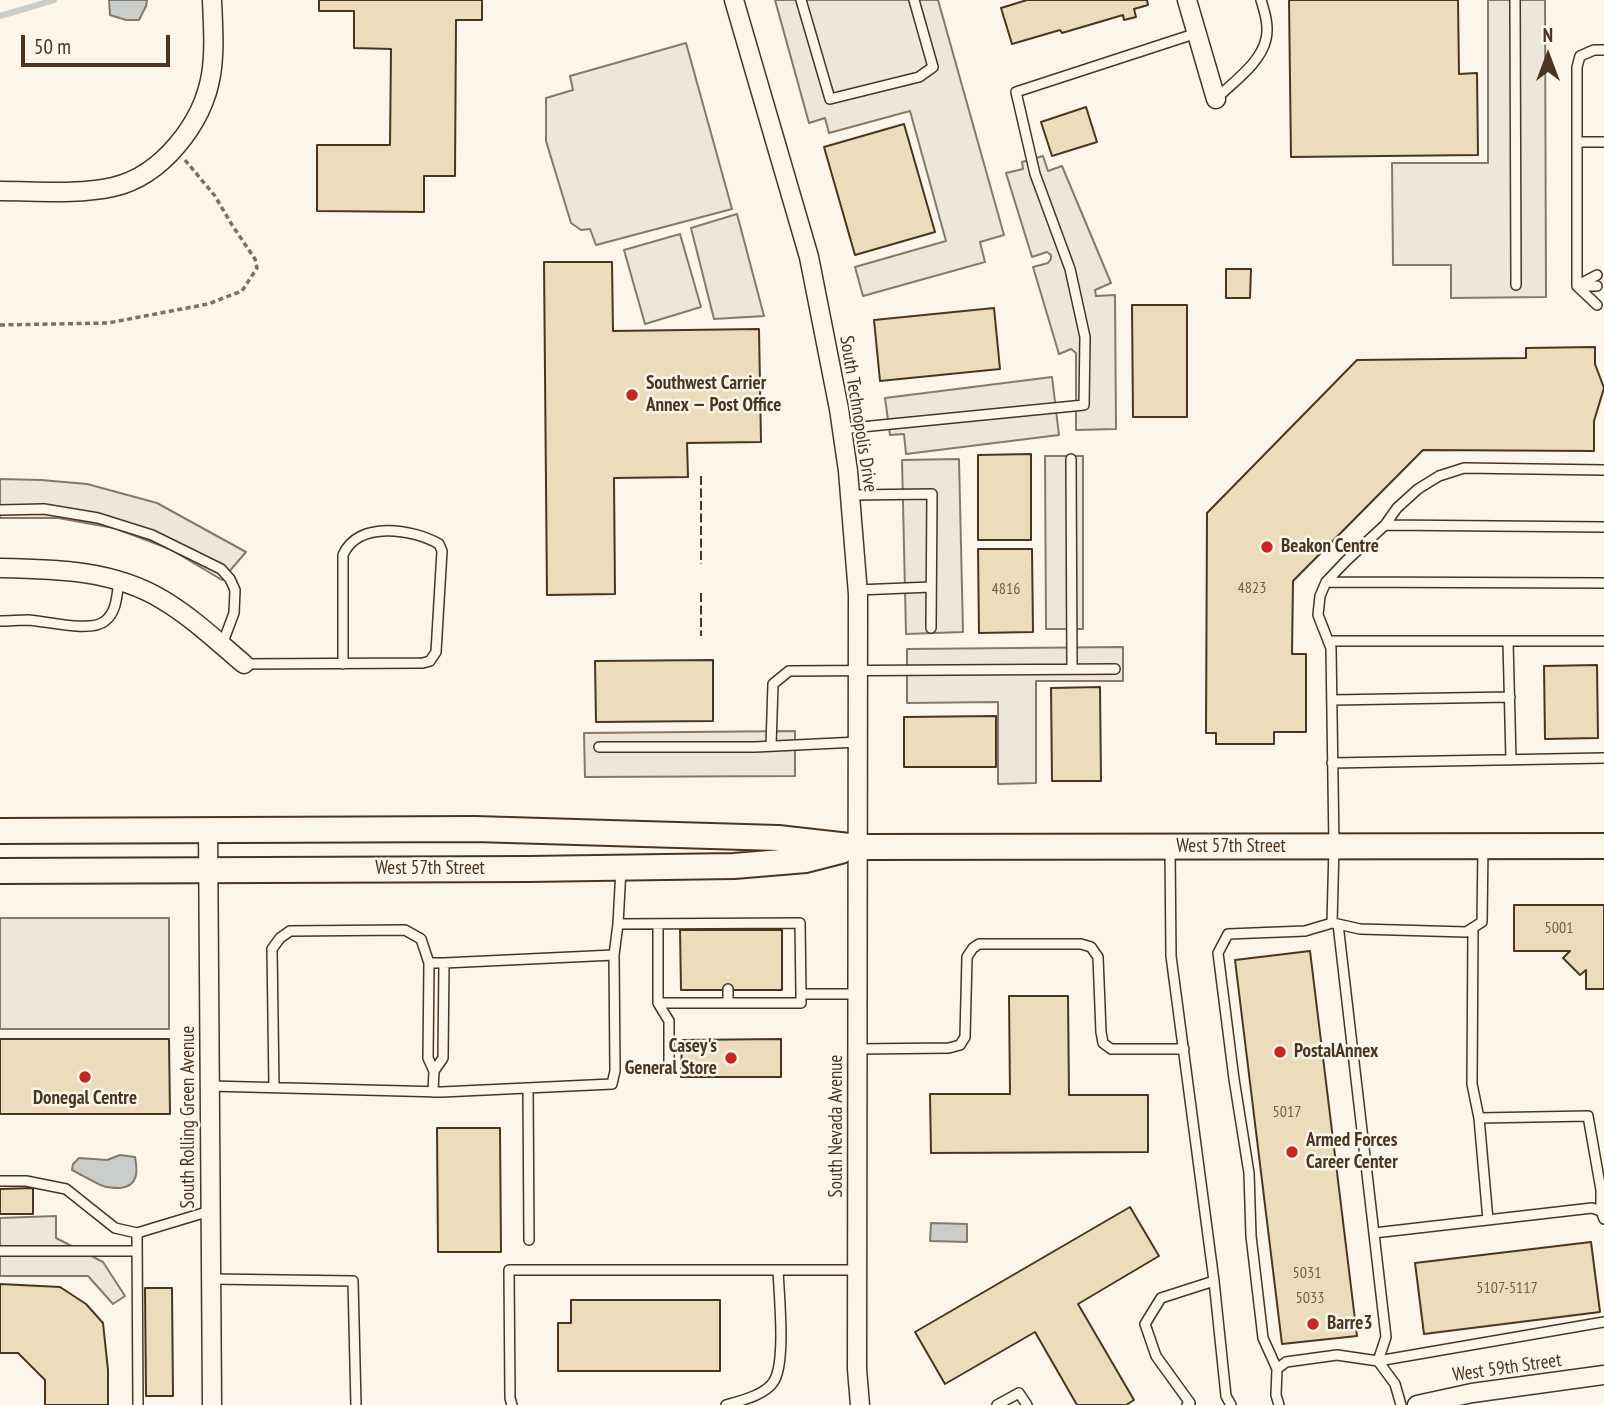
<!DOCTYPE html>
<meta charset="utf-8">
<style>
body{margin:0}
#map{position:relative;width:1604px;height:1405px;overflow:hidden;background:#fbf6e9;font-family:"PT Sans Narrow",sans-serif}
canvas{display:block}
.north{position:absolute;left:1513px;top:21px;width:70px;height:70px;-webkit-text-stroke:5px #fbf6e9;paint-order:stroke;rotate:0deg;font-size:19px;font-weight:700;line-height:28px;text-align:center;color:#4a3520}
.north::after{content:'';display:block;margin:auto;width:24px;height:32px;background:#4a3520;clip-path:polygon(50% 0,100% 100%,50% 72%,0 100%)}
.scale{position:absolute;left:21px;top:35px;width:149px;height:32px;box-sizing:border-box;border:4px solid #4a3520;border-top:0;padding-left:9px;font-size:21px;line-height:24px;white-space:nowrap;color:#4a3520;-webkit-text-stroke:5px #fbf6e9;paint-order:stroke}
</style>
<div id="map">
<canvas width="1604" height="1405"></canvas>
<div class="north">N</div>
<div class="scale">50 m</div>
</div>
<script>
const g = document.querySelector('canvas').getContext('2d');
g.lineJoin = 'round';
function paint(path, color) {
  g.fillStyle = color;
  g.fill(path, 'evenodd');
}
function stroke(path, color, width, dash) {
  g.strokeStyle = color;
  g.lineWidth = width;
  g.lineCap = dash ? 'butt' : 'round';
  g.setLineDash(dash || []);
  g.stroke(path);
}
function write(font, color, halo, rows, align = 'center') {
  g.font = font + ' "PT Sans Narrow",sans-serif';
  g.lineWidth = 5;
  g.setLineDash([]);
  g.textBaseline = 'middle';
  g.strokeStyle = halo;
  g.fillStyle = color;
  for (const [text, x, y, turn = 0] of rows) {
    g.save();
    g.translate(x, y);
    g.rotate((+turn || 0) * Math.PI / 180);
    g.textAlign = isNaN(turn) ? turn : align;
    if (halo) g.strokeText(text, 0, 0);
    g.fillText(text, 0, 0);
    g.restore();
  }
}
const parking = new Path2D(`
 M775,0H938L1004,235L980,242L985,262L863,296L855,267L946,241L910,111L829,133L825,118L809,123Z
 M1488,0H1545L1546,297L1451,298V265H1393L1392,163H1488Z
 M686,43L732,209L596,245L590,229L581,230L571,223L546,141V98L573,90L570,76Z
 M1043,156L1048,171L1062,166L1111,283L1095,290L1096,296L1115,295L1116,429L1076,430V353L1071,349L1059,354L1033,267L1048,263L1051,259V255L1047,252L1032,257L1006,173L1023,169L1022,162Z
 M737,214L764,316L714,319L691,228Z
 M680,234L701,307L645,324L624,250Z
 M1052,377L1059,435L906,454L904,434L890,435L885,398Z
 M1045,456H1083V629H1046Z
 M959,459L963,632L906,634L902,460Z
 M0,479L41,480L87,484L157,503L246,552L222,580L170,549L114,528L58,518H0Z
 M1123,647V681H1036V783L998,784V702L907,703V649Z
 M795,731V776L585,777L584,733Z
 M0,918H169V1029H0Z
 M56,1216V1238L103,1262L125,1296L113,1304L88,1276H0V1218Z`);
const water = new Path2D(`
 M109,0H147L146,6L139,20H126L110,15Z
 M120,1155L135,1157C138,1172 138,1186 120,1188C115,1188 109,1188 103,1186C93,1182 82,1175 72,1170L73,1164L79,1158L107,1160Z
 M931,1223L967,1224V1242L930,1241Z`);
const stream = new Path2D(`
 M0,16L54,0`);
const building = new Path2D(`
 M319,0H482V20H456L455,176H424V212L317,211V145H390L391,49L354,48V11H319Z
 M1027,0H1147L1148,5L1134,9L1136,17L1124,20L1123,15L1062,33L1060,30L1012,44L1001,8Z
 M1289,0H1458L1459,74L1477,73L1478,155L1291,157Z
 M1086,107L1097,142L1052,156L1041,122Z
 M904,124L935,232L855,255L824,147Z
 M544,262H612L613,331L759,329L761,442L687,443L688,477L614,478L615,594L547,595Z
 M1226,269H1251L1250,298H1226Z
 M1132,305H1187V417H1133Z
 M994,308L1000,369L880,381L874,320Z
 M1595,347V364L1604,388L1594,421V451L1423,450L1293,581L1292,654H1306V732H1274V744H1216V733H1206L1207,513L1357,360L1526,358V348Z
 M1031,454V540H978V455Z
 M978,549H1032L1033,632L979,633Z
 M713,660V721L596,722L595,661Z
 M1597,665L1598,738L1545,739L1544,666Z
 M1100,687L1101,781H1052L1051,688Z
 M996,716V767H904V717Z
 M1514,905H1604V989H1586V970L1580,975L1563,958L1570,951H1514Z
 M680,930H782V990H681Z
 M1310,951L1357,1336L1282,1344L1235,960Z
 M1009,996H1068L1069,1095H1148V1152L931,1153L930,1094H1010Z
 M0,1039H169L170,1114H0Z
 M781,1039V1077H681L682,1040Z
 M437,1128H500L501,1252H438Z
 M33,1188V1214H0V1189Z
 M1130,1207L1159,1256L1078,1304L1134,1400L1126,1405H1077L1035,1332L945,1384L915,1332Z
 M1591,1242L1600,1312L1424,1334L1415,1263Z
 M0,1284L60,1287L86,1304L103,1323L108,1370V1405H45V1380L18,1353H0Z
 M145,1288H172L173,1396H146Z
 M571,1300H720V1371H558V1323H571Z`);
const path = new Path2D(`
 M0,325L108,323L208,304L242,291L257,268L255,259L232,225L215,196L185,160`);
const service = new Path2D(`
 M801,0L830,99L919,77L933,67L914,0
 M1515,0L1516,285
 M1216,99C1233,82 1261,63 1266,39C1269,26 1265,13 1261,0
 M1577,142H1604
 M1578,285L1597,275
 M1577,286L1597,305
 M1597,286H1577V67L1580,56L1594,50H1604
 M841,429L1084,405L1085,337L1070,269L1035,174L1016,92L1197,33
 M1071,459L1072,669
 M850,495L932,494L931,628
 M0,510L44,509L98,518L152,535L221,569L230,579L235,590L234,613L222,645
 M1385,525L1604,527
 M1326,582L1604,583
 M857,590L931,587
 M0,621C9,621 19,620 28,620C46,621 91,633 105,621C117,612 117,594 119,580
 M1328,641H1508
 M244,664L423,663L430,661L436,652L442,551L439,544C413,529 358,520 343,555V664
 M1332,700L1510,697
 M771,746L773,684L789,671L1115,669
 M599,747H755L858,742
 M1511,760L1508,641H1604
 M1332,763L1604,758
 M1170,848L1171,956L1214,1281L1226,1396L1231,1405
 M621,869L618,924L800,923L801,994H857
 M1333,923L1360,929L1466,932L1482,922L1483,847
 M1338,924L1386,1337L1378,1361L1604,1322
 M658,925V1003H801V994
 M1473,928L1472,1084L1479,1118L1588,1116L1601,1190V1211
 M429,963L428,1058L434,1071L433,1092
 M658,1003L669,1021V1067
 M728,1003V989
 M858,1049L949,1048L960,1045L965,1037L967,957L973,948L979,944H1081L1091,947L1098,957L1101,1032L1103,1043L1111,1049H1184
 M434,1071L443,1058L444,963
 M210,1086L442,1092L612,1084L615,1071L614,955
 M274,1087L272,949L280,938L290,931L405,930L421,939L429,963H444L614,955L618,924
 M528,1089L529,1240
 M1479,1118L1488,1220
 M0,1181H26L66,1189L115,1228L137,1233
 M1374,1233L1592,1208L1601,1211L1604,1219
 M0,1251H137
 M211,1279L353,1281L356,1405
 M1277,1369L1263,1338L1251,1236L1249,1173L1234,1079L1218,953L1228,934L1305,931L1332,923L1334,847L1331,648L1318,615L1320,596L1326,582L1346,561L1385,525L1397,508L1418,489L1439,476L1464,468L1604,470
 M138,1405L137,1233L210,1211
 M512,1405L510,1398L509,1270H857
 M726,1405C740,1401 766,1395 774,1381C786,1361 779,1295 778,1270
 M997,1405L1019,1393L1027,1405
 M1187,1405L1190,1403L1156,1356L1145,1324L1161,1298L1214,1281
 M1279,1405L1276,1395L1277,1369L1286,1362L1337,1355L1378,1361L1395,1384L1401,1405`);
const minor = new Path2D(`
 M734,0L809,257L839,409L848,471L858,594L857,1369L860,1405
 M1187,0L1216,99
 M0,191C37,191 77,195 113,187C162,176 203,123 211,75C215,51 213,25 212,0
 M0,568C56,569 114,570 163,600C193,618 218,642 244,664
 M208,829L212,1405
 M1417,1405L1472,1393L1604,1375`);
const secondary = new Path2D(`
 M0,831L475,829L778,838L858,847L1604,846
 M0,871L528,869L734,866L806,860L841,851`);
const fence = new Path2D(`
 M701,476V564
 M701,593V636`);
const markers = [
 [632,395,7,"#c62828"],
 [1267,547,7,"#c62828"],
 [1280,1052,7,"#c62828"],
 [731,1058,7,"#c62828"],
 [85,1077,7,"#c62828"],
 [1292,1152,7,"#c62828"],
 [1313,1324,7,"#c62828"]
];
const numberNames = [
 ["4823",1252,588],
 ["4816",1006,589],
 ["5001",1559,928],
 ["5017",1287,1112],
 ["5031",1307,1273],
 ["5107-5117",1507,1288],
 ["5033",1310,1298]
];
const poiNames = [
 ["Southwest Carrier",646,384],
 ["Annex — Post Office",646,406],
 ["Beakon Centre",1281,547],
 ["Casey's",717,1047,"right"],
 ["General Store",717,1069,"right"],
 ["PostalAnnex",1294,1052],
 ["Donegal Centre",85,1099,"center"],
 ["Armed Forces",1306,1141],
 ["Career Center",1306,1163],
 ["Barre3",1327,1324]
];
const streetNames = [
 ["South Technopolis Drive",858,414,81],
 ["West 57th Street",1231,847],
 ["West 57th Street",430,869],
 ["South Rolling Green Avenue",189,1117,-90],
 ["South Nevada Avenue",837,1126,-90],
 ["West 59th Street",1507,1368,-8]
];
paint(parking, '#ede7d9');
stroke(parking, '#887966', 2);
paint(water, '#c9cecd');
stroke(water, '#887966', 2);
stroke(stream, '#c9cecd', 6);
paint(building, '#ecdcbc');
stroke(building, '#4a3520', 2);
stroke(service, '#4a3520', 12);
stroke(minor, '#4a3520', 21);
stroke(secondary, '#4a3520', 28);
stroke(path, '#7f6f5c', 3.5, [5, 3.5]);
stroke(service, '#fbf6e9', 9);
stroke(minor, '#fbf6e9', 18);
stroke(secondary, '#fbf6e9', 24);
stroke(fence, '#4a3520', 2, [9, 3.5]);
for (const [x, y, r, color] of markers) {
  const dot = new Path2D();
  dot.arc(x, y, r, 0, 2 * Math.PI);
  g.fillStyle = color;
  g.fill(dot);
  stroke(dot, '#fbf6e9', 2.5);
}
write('16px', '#725f47', null, numberNames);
write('bold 19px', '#4a3520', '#fbf6e9', poiNames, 'left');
write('19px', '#4a3520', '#fbf6e9', streetNames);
</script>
